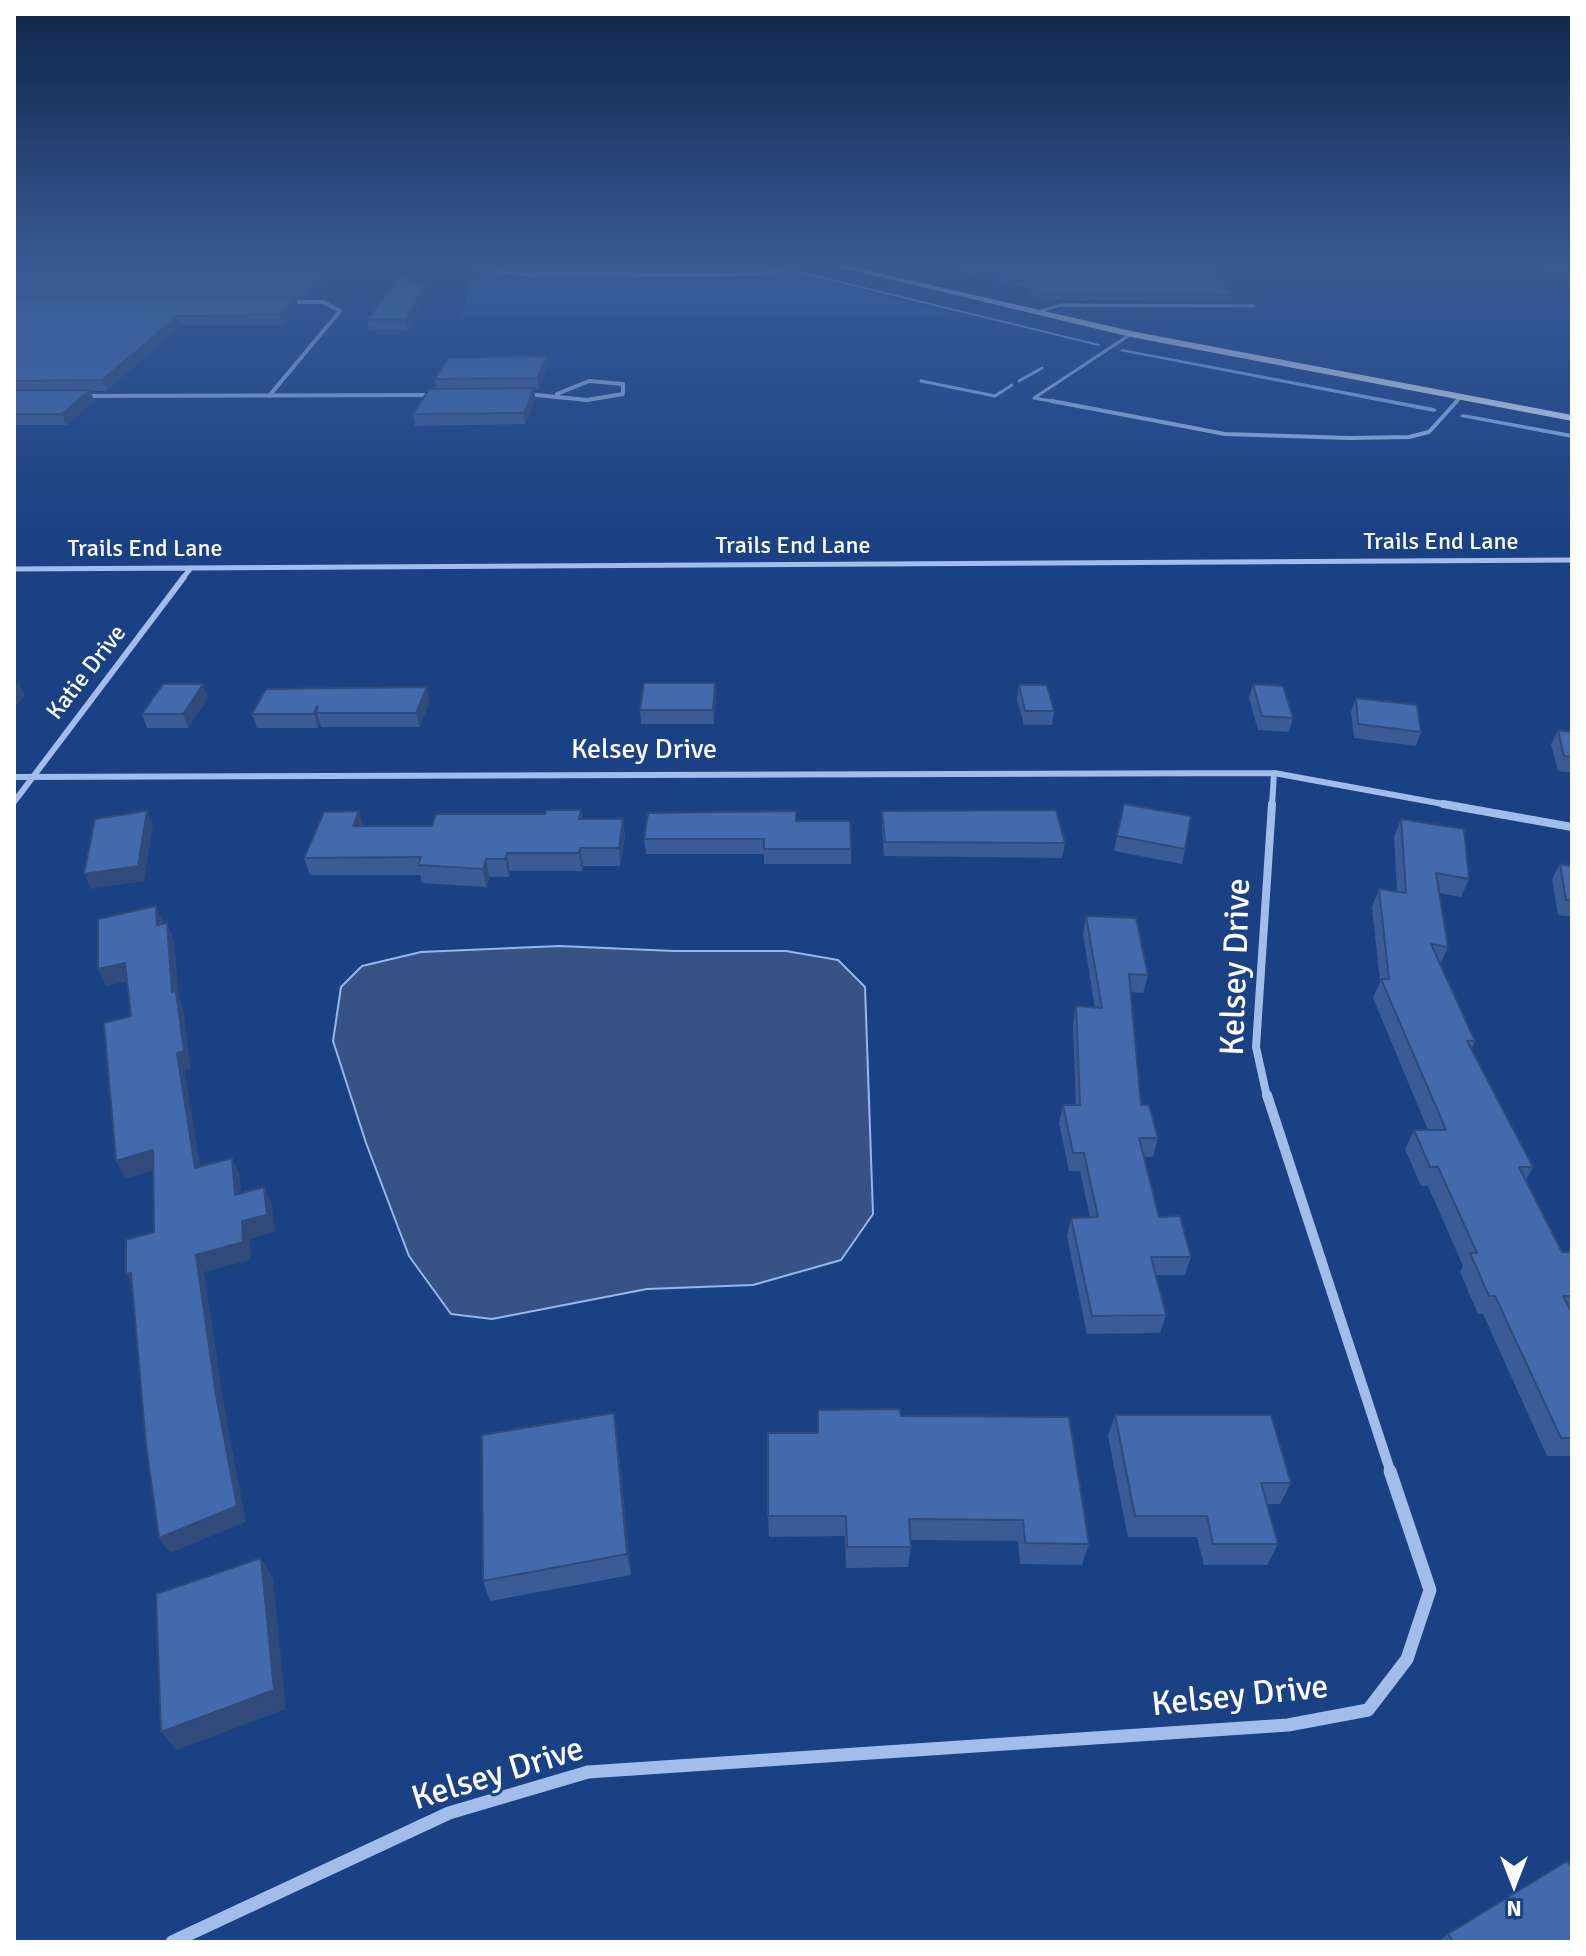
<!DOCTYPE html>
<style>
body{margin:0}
#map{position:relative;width:1586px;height:1956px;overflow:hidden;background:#1b4185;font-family:Signika,sans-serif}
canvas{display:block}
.frame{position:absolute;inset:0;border:16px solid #fff;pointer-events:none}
.north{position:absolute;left:1474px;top:1844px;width:80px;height:80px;-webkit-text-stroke:6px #1b4185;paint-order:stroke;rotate:180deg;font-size:22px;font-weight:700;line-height:32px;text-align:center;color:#fff}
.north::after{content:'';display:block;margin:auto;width:28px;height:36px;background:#fff;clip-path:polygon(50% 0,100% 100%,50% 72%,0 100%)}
</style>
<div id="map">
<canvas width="1586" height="1956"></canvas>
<div class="frame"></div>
<div class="north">N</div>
</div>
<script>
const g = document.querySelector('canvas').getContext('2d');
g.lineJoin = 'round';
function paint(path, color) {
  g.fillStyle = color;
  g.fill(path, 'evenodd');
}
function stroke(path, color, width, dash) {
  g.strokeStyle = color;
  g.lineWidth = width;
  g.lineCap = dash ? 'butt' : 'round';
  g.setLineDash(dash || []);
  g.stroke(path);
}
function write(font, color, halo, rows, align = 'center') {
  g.font = font + ' Signika,sans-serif';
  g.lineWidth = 6;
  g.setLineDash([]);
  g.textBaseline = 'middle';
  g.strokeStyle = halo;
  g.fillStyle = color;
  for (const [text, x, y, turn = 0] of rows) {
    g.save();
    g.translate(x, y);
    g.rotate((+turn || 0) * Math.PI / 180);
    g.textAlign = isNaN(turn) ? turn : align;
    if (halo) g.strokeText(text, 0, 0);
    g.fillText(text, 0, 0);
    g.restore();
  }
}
const green = new Path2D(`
 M475,266H773L955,315L462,316Z`);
const water = new Path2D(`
 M559,946L674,951H786L838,960L865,987L873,1214L841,1260L753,1285L647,1289L492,1319L451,1314L409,1256L366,1143L333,1041L341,987L362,966L421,952Z`);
const stream = new Path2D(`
 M795,270L1099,344L1101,345L1099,346L794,272Z
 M1122,349L1434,408L1437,410L1434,412L1120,351Z
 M1463,414L1572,434V438L1461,417L1460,416Z`);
const serviceFar1 = new Path2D(`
 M488,266L499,272L524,274
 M743,266L755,274
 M540,272L703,275H524Z
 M703,275H717
 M703,275L760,274L803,266
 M1035,313L1061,305L1254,306
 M921,381L995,396L1012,385
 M1019,381L1042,368
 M1063,403L1034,398L1131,334
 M1455,403L1461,397`);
const service = new Path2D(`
 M1052,401L1225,434L1349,438L1409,437L1429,432L1457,401`);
const minorFar5 = new Path2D(`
 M527,394L587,400L623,394V384L589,381L557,394
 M83,396L433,395
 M269,396L340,311L323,302H289`);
const minorFar4 = new Path2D(`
 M14,569L1572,560
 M182,579L191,568`);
const minorFar3 = new Path2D(`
 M14,777L1274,773L1454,806
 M14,802L184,577
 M1272,806L1274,773`);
const minorFar2 = new Path2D(`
 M1443,804L1572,827
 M1267,1097L1256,1047L1272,804`);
const minorFar1 = new Path2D(`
 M1267,1095L1391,1473`);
const minor = new Path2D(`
 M172,1942L449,1813L588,1772L1288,1725L1368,1710L1407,1659L1430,1590L1390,1471`);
const primary = new Path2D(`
 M834,266H848L1131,331L1572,415V421L1131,337Z`);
const wall = new Path2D(`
 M954,266H1572V271H1544L1537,267L1210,269L1233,295L1232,301L1034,300L1027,287L1003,286L992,275L976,277Z
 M14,273H320L322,282L308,297H14Z
 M424,286L426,296L408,330H369L367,320Z
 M14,298H296L298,307L281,325H181L106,391H91L94,401L66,425H14Z
 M546,356L548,367L539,389H534L535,399L525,424L415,426L413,414L436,389L435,379Z
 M1253,684L1293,718L1289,732L1258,730L1249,698Z
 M1019,685L1054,711L1052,725H1024L1017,699Z
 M716,697L714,724H641L640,710Z
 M208,698L188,728H147L142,714Z
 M1356,698L1421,732L1416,746L1354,738L1351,712Z
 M430,701L419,727H321L320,723L318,728H257L252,714Z
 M1558,730L1572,732V773L1558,771L1551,744Z
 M581,810L582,819H623L625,837L620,866H583L582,871H510L509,877H489L486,887L422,883L420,875H310L304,858L359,811L363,826H432Z
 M882,811L1065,843L1062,858L884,856L882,826Z
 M1401,819L1469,879L1461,897L1439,893L1448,947L1440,965L1475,1041L1471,1050L1533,1167L1526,1180L1562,1252H1572V1456H1547L1483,1314H1478L1460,1272L1463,1266L1428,1186H1421L1405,1149L1414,1130H1428L1373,998L1380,982L1372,907L1379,889L1397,891L1394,837Z
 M796,821L851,849V864H764V854H646L644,839Z
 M1117,836L1185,849L1182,864L1114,851Z
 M1560,864L1572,866V917L1558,915L1552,879Z
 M1086,916L1148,975L1143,993L1131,992L1141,1105L1158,1138L1153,1157H1144L1159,1217L1191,1257L1185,1275H1156L1166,1315L1160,1333L1087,1334L1067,1236L1071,1218L1090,1217L1080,1171H1069L1059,1123L1063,1105H1076L1073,1025L1076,1006L1095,1008L1083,934Z
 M818,1410L901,1416L1089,1544L1082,1565L1020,1564L1018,1541L910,1540L911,1547L908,1567L846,1568L845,1536L769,1537L768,1516L817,1433Z
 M1115,1415L1291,1483L1280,1504H1267L1278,1544L1267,1565H1204L1197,1537H1128L1108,1436Z
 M617,1435L631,1575L490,1601L483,1581Z
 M1448,1934L1572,1942H1438Z`);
const shadedWall = new Path2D(`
 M992,269V275L976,277L977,271Z
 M320,273L322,282L308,297L306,288Z
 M424,286L426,296L408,330L406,320Z
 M296,298L298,307L281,325L279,315Z
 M178,316L181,325L106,391L102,380Z
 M546,356L548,367L539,389L538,378Z
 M534,388L535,399L525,424L524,413Z
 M90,390L94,401L66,425L62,414Z
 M19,682L25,696L14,708V687Z
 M715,683L716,697L714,724L713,710Z
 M203,684L208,698L188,728L183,714Z
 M427,687L430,701L419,727L416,713Z
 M317,706V713L320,723L318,728L314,714Z
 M147,811L153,826L144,881L91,889L84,874Z
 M359,811L364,829L353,826Z
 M623,819L625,837L620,866L619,848Z
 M580,848L583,866L582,871L579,853Z
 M507,853L510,871L509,877L505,859Z
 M486,859L489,877L486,887L483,869Z
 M156,906L163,923L164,942L157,925Z
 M167,923L174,940L179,998L183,1008L191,1069L185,1071L203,1185L195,1168L177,1053Z
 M125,963L133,980L106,986L98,969Z
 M153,1150L162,1168L125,1179L116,1161Z
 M232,1158L240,1176L242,1212L235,1195Z
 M264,1187L272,1204L275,1232L250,1239L251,1260L204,1272L225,1412L246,1522L170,1553L159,1538L216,1395L196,1255L242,1221Z
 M131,1273L136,1291L126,1274Z
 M614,1413L617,1435L631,1575L627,1554Z
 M261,1558L273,1578L286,1709L177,1750L161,1732Z`);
const building = new Path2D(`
 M967,266H1208L1233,295L1035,293L1027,281L1004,280L992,269L977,271Z
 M14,273H320L306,288H14Z
 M401,276L424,286L406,320H367Z
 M14,298H296L279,315L178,316L102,380L14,381Z
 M546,356L538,378L435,379L448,358Z
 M534,388L524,413L413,414L429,389Z
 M14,390H90L62,414H14Z
 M644,683H715L713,710H640Z
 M163,684H203L183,714H142Z
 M1253,684L1283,686L1293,718L1262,716Z
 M1019,685H1047L1054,711H1025Z
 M427,687L416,713H317V706L314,714H252L266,689Z
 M1356,698L1417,705L1421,732L1358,724Z
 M1558,730L1572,732V757L1564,756Z
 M1124,804L1191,816L1185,849L1117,836Z
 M546,810H581L579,819H623L619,848H580L579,853H507L505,859H486L483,869L418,865L421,857L304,858L324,812L359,811L353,826H432L436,814H545Z
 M1056,810L1065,843L885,842L882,811Z
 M147,811L138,866L84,874L95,819Z
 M796,811V821H850L851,849H764V839H644L648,813Z
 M1401,819L1464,829L1469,879L1436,873L1448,947L1431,944L1475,1041H1467L1533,1167H1519L1562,1252H1572V1296H1563L1572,1313V1438H1561L1495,1296H1489L1470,1253H1477L1438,1167H1430L1414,1130H1446L1381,979H1389L1379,889L1406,893Z
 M1560,864L1572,866V901L1566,900Z
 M156,906L157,925L167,923L172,992L176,991L184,1051L177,1053L195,1168L232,1158L235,1195L264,1187L267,1215L242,1221L243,1242L196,1255L216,1395L237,1506L159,1538L146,1445L131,1273L126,1274V1240L154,1232L153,1150L116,1161L104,1023L131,1016L125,963L98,969V919Z
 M1086,916L1136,918L1148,975L1129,974L1141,1105H1149L1158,1138H1139L1159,1217L1180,1216L1191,1257H1151L1166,1315L1092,1316L1071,1218L1098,1217L1084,1153H1073L1063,1105H1080L1076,1006L1102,1008Z
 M900,1409L901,1416L1069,1417L1089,1544L1025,1543L1023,1520L909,1519L911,1547H847L846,1516H768V1433H818V1410Z
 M614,1413L627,1554L483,1581L482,1435Z
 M1115,1415H1271L1291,1483H1261L1278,1544H1213L1207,1516H1135Z
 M261,1558L274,1690L161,1732L156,1594Z
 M1567,1861L1572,1868V1942H1453L1448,1934Z`);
const farStreetnames = [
 ["Trails End Lane",1441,543],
 ["Trails End Lane",793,547],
 ["Trails End Lane",145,550],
 ["Katie Drive",87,673,-52]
];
const streetNames = [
 ["Kelsey Drive",644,751]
];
const nearStreetnames = [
 ["Kelsey Drive",1237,967,-88],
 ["Kelsey Drive",1240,1697,-6],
 ["Kelsey Drive",498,1775,-17]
];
paint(green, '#2f59a3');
paint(water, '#375386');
stroke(water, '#95b7ed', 2);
paint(stream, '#95b7ed');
stroke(serviceFar1, '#a3bdeb', 3);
stroke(service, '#a3bdeb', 4);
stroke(minorFar5, '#a3bdeb', 4);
stroke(minorFar4, '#a3bdeb', 5);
stroke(minorFar3, '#a3bdeb', 6);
stroke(minorFar2, '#a3bdeb', 8);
stroke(minorFar1, '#a3bdeb', 10);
stroke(minor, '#a3bdeb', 13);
paint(primary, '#e7eeff');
paint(wall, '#3a5b96');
paint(shadedWall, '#304a7a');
paint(building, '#446aae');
stroke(building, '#304a7a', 2);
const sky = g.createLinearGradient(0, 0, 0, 540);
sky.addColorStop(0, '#0f2449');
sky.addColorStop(0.49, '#395a94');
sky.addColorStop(1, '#395a9400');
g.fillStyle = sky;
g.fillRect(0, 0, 1586, 540);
write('24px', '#fff', '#1b4185', farStreetnames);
write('28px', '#fff', '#1b4185', streetNames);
write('34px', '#fff', '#1b4185', nearStreetnames);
</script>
